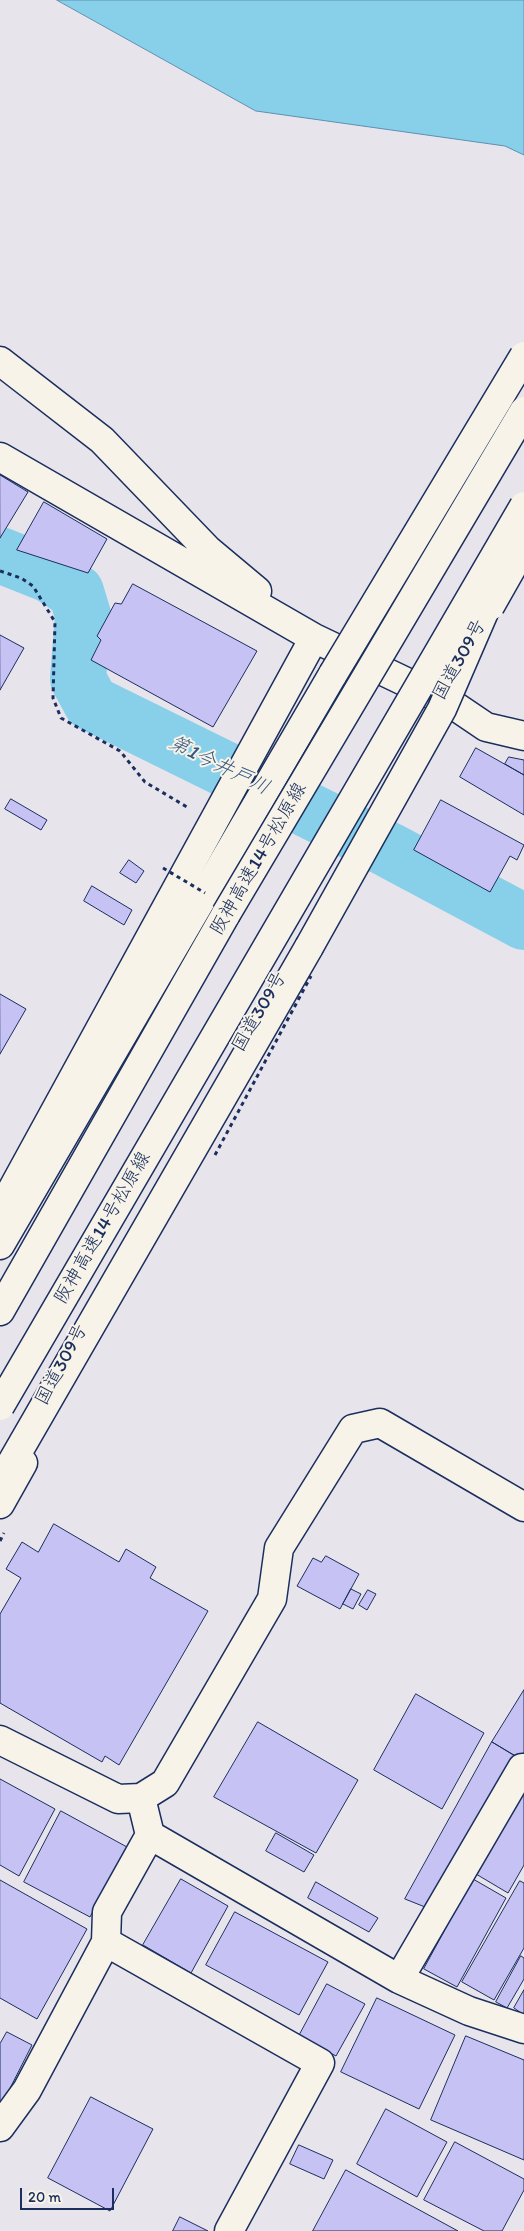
<!DOCTYPE html>
<meta charset="utf-8">
<style>
body{margin:0}
#map{position:relative;width:524px;height:2231px;overflow:hidden;background:#e8e4ec;font-family:Itim,sans-serif}
canvas{display:block}
.scale{position:absolute;left:20px;top:2188px;width:94px;height:22px;box-sizing:border-box;border:2px solid #1b2f5e;border-top:0;padding-left:6px;font-size:15px;line-height:18px;white-space:nowrap;color:#1b2f5e;-webkit-text-stroke:4px #f7f3e8;paint-order:stroke}
</style>
<div id="map">
<canvas width="524" height="2231"></canvas>
<div class="scale">20 m</div>
</div>
<script>
const g = document.querySelector('canvas').getContext('2d');
g.lineJoin = 'round';
function paint(path, color) {
  g.fillStyle = color;
  g.fill(path, 'evenodd');
}
function stroke(path, color, width, dash) {
  g.strokeStyle = color;
  g.lineWidth = width;
  g.lineCap = dash ? 'butt' : 'round';
  g.setLineDash(dash || []);
  g.stroke(path);
}
function write(font, color, halo, rows, align = 'center') {
  g.font = font + ' Itim,"Klee One",sans-serif';
  g.lineWidth = 4;
  g.setLineDash([]);
  g.textBaseline = 'middle';
  g.strokeStyle = halo;
  g.fillStyle = color;
  for (const [text, x, y, turn = 0] of rows) {
    g.save();
    g.translate(x, y);
    g.rotate((+turn || 0) * Math.PI / 180);
    g.textAlign = isNaN(turn) ? turn : align;
    if (halo) g.strokeText(text, 0, 0);
    g.fillText(text, 0, 0);
    g.restore();
  }
}
const water = new Path2D(`
 M57,0H524V155L505,146L256,111Z`);
const river = new Path2D(`
 M0,555L50,575L76,592L83,615L78,679L91,703L389,850L524,922`);
const building = new Path2D(`
 M0,475L28,492L0,538Z
 M44,502L107,539L88,573L17,550Z
 M133,584L257,651L213,727L91,660L101,640L97,636L115,603L121,604Z
 M0,635L24,648L0,690Z
 M476,748L524,775V815L460,777Z
 M509,757L524,760V775L505,764Z
 M11,799L47,820L41,830L5,809Z
 M441,800L524,845L517,860L510,856L490,892L414,850Z
 M129,860L144,871L136,883L120,873Z
 M92,886L132,910L124,925L84,901Z
 M0,994L26,1009L0,1054Z
 M54,1524L119,1562L126,1549L156,1567L150,1578L208,1611L119,1765L105,1756L102,1762L0,1703V1614L21,1578L6,1569L22,1542L38,1552Z
 M326,1556L359,1574L340,1609L297,1586L313,1558L321,1562Z
 M351,1589L361,1594L353,1609L343,1604Z
 M368,1590L376,1594L367,1610L359,1605Z
 M524,1690V1761L492,1742Z
 M416,1694L484,1733L442,1809L374,1770Z
 M258,1722L358,1780L316,1853L214,1797Z
 M492,1742L515,1756L430,1909L405,1899Z
 M0,1779L55,1809L19,1876L0,1865Z
 M524,1790V1865L508,1893L476,1874Z
 M61,1811L127,1847L90,1917L24,1882Z
 M276,1833L314,1855L304,1872L266,1851Z
 M181,1879L228,1906L191,1973L143,1945Z
 M473,1879L506,1898L457,1987L424,1969Z
 M0,1880L87,1929L37,2019L0,1998Z
 M520,1881L524,1883V1948L494,2000L462,1982Z
 M316,1882L378,1918L369,1932L308,1898Z
 M235,1912L328,1962L299,2015L206,1965Z
 M521,1956L524,1958V1979L507,2008L496,2002Z
 M327,1984L365,2004L336,2056L299,2036Z
 M524,1990V2015L514,2008Z
 M377,1998L455,2035L419,2109L341,2072Z
 M7,2032L32,2045L2,2104L0,2103V2044Z
 M466,2036L524,2060V2160L431,2120Z
 M91,2097L153,2129L110,2211L48,2178Z
 M386,2109L447,2142L417,2197L357,2164Z
 M455,2142L524,2179V2190L502,2231H484L424,2200Z
 M299,2145L333,2160L324,2179L290,2164Z
 M346,2170L458,2231H313Z
 M180,2217L208,2231H173Z`);
const path = new Path2D(`
 M0,571L21,578L33,586L55,622L53,698L61,718L120,751L145,782L187,807
 M0,1541L4,1533`);
const minor = new Path2D(`
 M0,361L102,440L208,550L257,591
 M0,457L314,638L452,704L486,727L524,736
 M0,1212L314,638
 M0,1504L23,1463
 M150,1835L399,1979L469,2011L524,2029
 M106,1942L320,2063L229,2231
 M399,1979L522,1768
 M0,2127L27,2090L106,1942L107,1912L150,1835L141,1798`);
const tertiary = new Path2D(`
 M0,1740L118,1799L141,1798L165,1783L272,1599L279,1548L353,1429L380,1423L524,1507`);
const trunk = new Path2D(`
 M0,1245L333,674`);
const motorway = new Path2D(`
 M0,1311L226,914
 M0,1483L309,947`);
const pathBridge = new Path2D(`
 M163,868L205,893
 M215,1155L311,976`);
const trunkBridge = new Path2D(`
 M490,606L524,546
 M333,674L524,356`);
const motorwayBridge = new Path2D(`
 M226,914L524,411
 M309,947L442,709L497,582
 M0,1406L524,506`);
const streetNames = [
 ["国道309号",460,660,-61],
 ["阪神高速14号松原線",259,859,-60],
 ["国道309号",260,1012,-60],
 ["阪神高速14号松原線",103,1228,-60],
 ["国道309号",62,1365,-62]
];
const waterNames = [
 ["第1今井戸川",219,766,26]
];
paint(water, '#88d0e9');
stroke(water, '#5c90b1', 1);
stroke(river, '#88d0e9', 56);
paint(building, '#c6c2f4');
stroke(building, '#1b2f5e', 1);
stroke(minor, '#1b2f5e', 31);
stroke(tertiary, '#1b2f5e', 31);
stroke(trunk, '#1b2f5e', 31);
stroke(motorway, '#1b2f5e', 31);
stroke(path, '#1b2f5e', 3, [4, 4]);
stroke(minor, '#f7f3e8', 28);
stroke(tertiary, '#f7f3e8', 28);
stroke(trunk, '#f7f3e8', 28);
stroke(motorway, '#f7f3e8', 28);
stroke(trunkBridge, '#1b2f5e', 31, []);
stroke(motorwayBridge, '#1b2f5e', 31, []);
stroke(pathBridge, '#1b2f5e', 3, [4, 4]);
stroke(trunkBridge, '#f7f3e8', 28);
stroke(motorwayBridge, '#f7f3e8', 28);
write('19px', '#1b2f5e', '#f7f3e8', streetNames);
write('italic 20px', '#365781', '#f7f3e8', waterNames);
</script>
